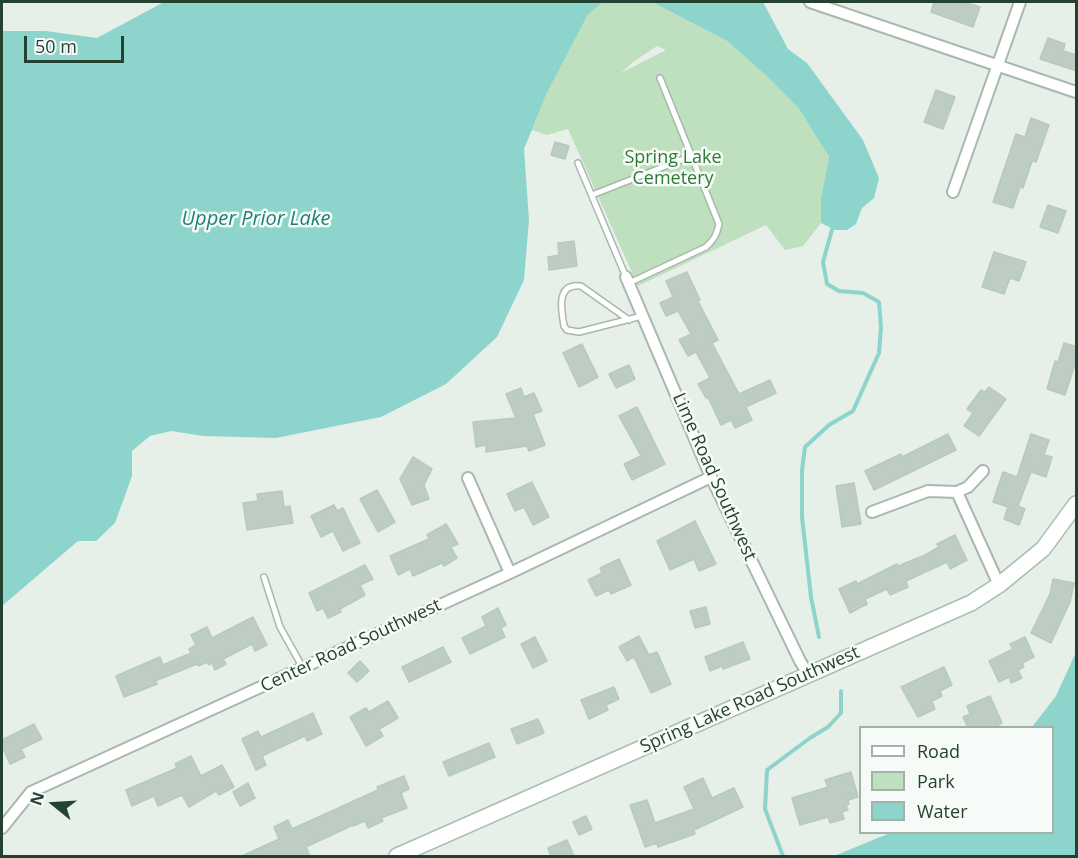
<!DOCTYPE html>
<style>
body{margin:0}
#map{position:relative;width:1078px;height:858px;overflow:hidden;background:#e6efe8;font-family:"Open Sans",sans-serif}
canvas{display:block}
.frame{position:absolute;inset:0;border:3px solid #244232;pointer-events:none}
.legend{position:absolute;left:859px;top:726px;width:195px;height:108px;box-sizing:border-box;background:#f7fbf8;border:2px solid #a3b1a9;margin:0;padding:8px 10px;list-style:none;font-size:18px;color:#244232}
.legend li{display:flex;align-items:center;gap:12px;height:30px}
.legend b{width:30px;border:2px solid #a3b1a9}
.north{position:absolute;left:24px;top:774px;width:60px;height:60px;-webkit-text-stroke:4px #f7fbf8;paint-order:stroke;rotate:288deg;font-size:16px;font-weight:700;line-height:24px;text-align:center;color:#244232}
.north::after{content:'';display:block;margin:auto;width:21px;height:27px;background:#244232;clip-path:polygon(50% 0,100% 100%,50% 72%,0 100%)}
.scale{position:absolute;left:24px;top:36px;width:100px;height:27px;box-sizing:border-box;border:3px solid #244232;border-top:0;padding-left:8px;font-size:18px;line-height:21px;white-space:nowrap;color:#244232;-webkit-text-stroke:4px #f7fbf8;paint-order:stroke}
</style>
<div id="map">
<canvas width="1078" height="858"></canvas>
<div class="frame"></div>
<ul class="legend">
<li><b style="height:8px;background:#fff"></b>Road</li>
<li><b style="height:16px;background:#bee0be"></b>Park</li>
<li><b style="height:16px;background:#8dd5cc"></b>Water</li>
</ul>
<div class="north">N</div>
<div class="scale">50 m</div>
</div>
<script>
const g = document.querySelector('canvas').getContext('2d');
g.lineJoin = 'round';
function paint(path, color) {
  g.fillStyle = color;
  g.fill(path, 'evenodd');
}
function stroke(path, color, width, dash) {
  g.strokeStyle = color;
  g.lineWidth = width;
  g.lineCap = dash ? 'butt' : 'round';
  g.setLineDash(dash || []);
  g.stroke(path);
}
function write(font, color, halo, rows, align = 'center') {
  g.font = font + ' "Open Sans",sans-serif';
  g.lineWidth = 5;
  g.setLineDash([]);
  g.textBaseline = 'middle';
  g.strokeStyle = halo;
  g.fillStyle = color;
  for (const [text, x, y, turn = 0] of rows) {
    g.save();
    g.translate(x, y);
    g.rotate((+turn || 0) * Math.PI / 180);
    g.textAlign = isNaN(turn) ? turn : align;
    if (halo) g.strokeText(text, 0, 0);
    g.fillText(text, 0, 0);
    g.restore();
  }
}
const green = new Path2D(`
 M603,2H652L727,41L772,81L799,109L829,157L821,197V223L803,246L785,250L766,225L638,286L568,129L547,135L532,130L547,93L588,13ZM657,46L666,50L621,73L633,62Z`);
const water = new Path2D(`
 M164,2H603L588,14L547,93L524,149L529,220L524,280L497,337L446,384L381,417L276,438L203,436L171,431L150,436L132,451V476L115,523L96,541H78L2,606V31H46L97,38Z
 M652,2H763L788,49L807,63L863,140L879,178L874,198L862,208L856,224L847,230H835L821,223V197L829,157L799,109L772,81L727,41Z
 M1076,652V856H834L890,833L1052,832V728L1032,727L1056,696Z`);
const stream = new Path2D(`
 M819,637L811,597L802,517V470L805,447L829,425L853,411L879,353L881,327L879,302L863,293L839,291L827,284L823,262L833,226
 M783,856L765,809L767,770L810,738L828,727L841,713V691`);
const building = new Path2D(`
 M934,2H964L980,7L973,27L931,12Z
 M1048,38L1065,44L1063,51L1077,55V71L1040,59Z
 M936,90L955,97L943,129L924,122Z
 M1031,118L1049,125L1036,162L1032,161L1023,188L1020,187L1013,208L993,202L1016,134L1025,137Z
 M555,142L569,146L565,159L551,155Z
 M1048,205L1066,211L1058,233L1040,227Z
 M574,241L577,266L549,270L548,257L559,255L558,243Z
 M994,252L1026,262L1019,281L1010,278L1004,294L982,287Z
 M687,272L700,300L698,301L718,340L712,343L739,394L770,380L776,393L746,407L752,420L735,428L731,420L721,425L708,397L706,398L698,384L710,378L696,352L688,356L679,340L691,334L678,311L666,316L660,303L673,297L666,281Z
 M1064,343L1077,347V358L1065,395L1047,389L1055,361L1058,362Z
 M582,344L598,377L579,387L563,353Z
 M629,365L635,379L616,388L609,374Z
 M989,387L1006,399L979,436L964,426L973,413L967,409L981,390L985,392Z
 M521,388L524,397L534,393L542,411L533,414L545,445L529,451L527,446L486,452V445L476,447L473,422L516,418L506,394Z
 M637,407L665,464L632,480L624,464L641,456L619,416Z
 M948,434L956,450L874,490L865,471L901,454L902,457Z
 M1031,434L1049,440L1044,455L1052,457L1046,477L1031,472L1018,506L1025,509L1019,525L1004,519L1008,507L993,502L1003,472L1017,477Z
 M413,457L432,469L424,485L429,499L412,505L400,479Z
 M532,482L549,517L533,525L524,507L515,511L507,494Z
 M854,483L861,524L842,527L836,486Z
 M377,490L395,522L378,532L360,499Z
 M282,491L284,507L290,506L293,523L247,530L243,503L258,501L257,494Z
 M334,505L337,511L343,508L360,543L343,551L333,531L321,537L311,516Z
 M695,521L716,564L699,571L694,559L670,570L657,541Z
 M446,524L458,544L451,547L457,558L444,566L442,563L413,576L410,569L398,575L390,556L429,539L427,535Z
 M955,535L967,560L950,569L947,562L906,581L908,587L890,595L887,589L865,599L867,604L850,613L839,589L856,581L857,584L897,564L898,566L925,555L939,547L937,544Z
 M619,559L631,585L611,594L609,590L596,596L588,580L602,573L600,568Z
 M365,565L373,579L360,585L365,595L340,609L341,612L328,618L323,608L317,611L309,593Z
 M1053,579L1074,583L1070,602L1051,643L1031,633L1050,594Z
 M706,607L710,624L695,628L690,611Z
 M498,608L506,625L501,628L505,637L470,654L462,638L486,626L482,617Z
 M253,617L267,645L255,651L252,644L223,659L226,664L215,670L212,663L209,665L207,662L198,666L197,664L155,681L157,684L124,697L116,676L160,657L163,665L191,653L189,649L196,645L191,635L207,627L212,638Z
 M639,636L649,655L657,652L671,684L651,693L634,657L627,661L619,647Z
 M535,637L547,661L533,668L521,644Z
 M1025,637L1034,657L1022,663L1024,667L1018,670L1022,678L1011,683L1009,677L999,682L989,661L1013,649L1010,644Z
 M743,642L750,659L723,669L722,666L710,671L705,657Z
 M443,647L451,662L409,682L402,667Z
 M360,661L369,671L357,682L348,673Z
 M944,667L952,685L940,691L942,696L932,701L935,709L918,717L901,687Z
 M614,687L619,699L606,705L608,710L589,719L581,700Z
 M990,696L1002,723L992,728H968L963,717L970,714L967,706Z
 M388,701L398,718L379,729L383,736L366,746L350,717L366,708L369,712Z
 M313,713L322,734L307,741L305,736L262,756L266,765L256,770L242,739L258,731L261,737Z
 M538,719L544,733L517,744L511,729Z
 M34,724L42,739L21,749L25,757L10,764L2,746V740Z
 M489,743L495,757L449,776L443,762Z
 M191,756L201,776L222,765L234,787L219,795L216,791L189,807L182,795L158,806L154,796L132,806L126,790L177,768L175,764Z
 M851,772L858,797L848,800L849,804L846,805L848,810L842,812L844,819L830,823L828,817L800,825L792,798L828,787L825,780Z
 M404,776L409,789L401,793L407,808L381,818L383,821L368,828L365,821L353,826V825L306,847L310,856H242L279,839L274,827L288,820L292,829L378,790L377,787Z
 M703,778L712,798L734,788L743,807L694,830L695,834L658,847L657,843L645,847L630,805L647,800L655,823L694,809L684,787Z
 M248,783L255,798L240,806L233,792Z
 M586,816L592,829L579,835L573,822Z
 M567,840L574,856H551L548,848Z`);
const lane = new Path2D(`
 M578,163L626,277
 M592,195L691,156
 M629,283L706,247C714,240 717,234 719,224L660,78
 M629,320L581,286C556,283 561,309 564,326L567,330L579,332L642,316
 M264,577L280,627L303,668`);
const street = new Path2D(`
 M810,2L1076,92
 M953,192L1020,2
 M626,277L711,477L800,661L808,674
 M468,478L510,573
 M957,492L999,585
 M872,512L928,491L957,492L968,487L983,471
 M2,828L31,792L510,573L711,477`);
const secondary = new Path2D(`
 M397,856L971,603L999,585L1043,549L1076,504`);
const parkNames = [
 ["Spring Lake",673,158],
 ["Cemetery",673,179]
];
const streetNames = [
 ["Lime Road Southwest",714,477,66],
 ["Center Road Southwest",351,646,-25],
 ["Spring Lake Road Southwest",750,700,-24]
];
const waterNames = [
 ["Upper Prior Lake",256,219]
];
paint(green, '#bee0be');
paint(water, '#8dd5cc');
stroke(stream, '#8dd5cc', 4);
paint(building, '#becdc3');
stroke(building, '#b8c9bd', 1.5);
stroke(lane, '#a8b8ae', 8);
stroke(street, '#a8b8ae', 14);
stroke(secondary, '#a7beb0', 18);
stroke(lane, '#fff', 5);
stroke(street, '#fff', 10);
stroke(secondary, '#fff', 15);
write('18px', '#2c7a35', '#f7fbf8', parkNames);
write('18px', '#244232', '#f7fbf8', streetNames);
write('italic 20px', '#1b8176', '#f7fbf8', waterNames);
</script>
